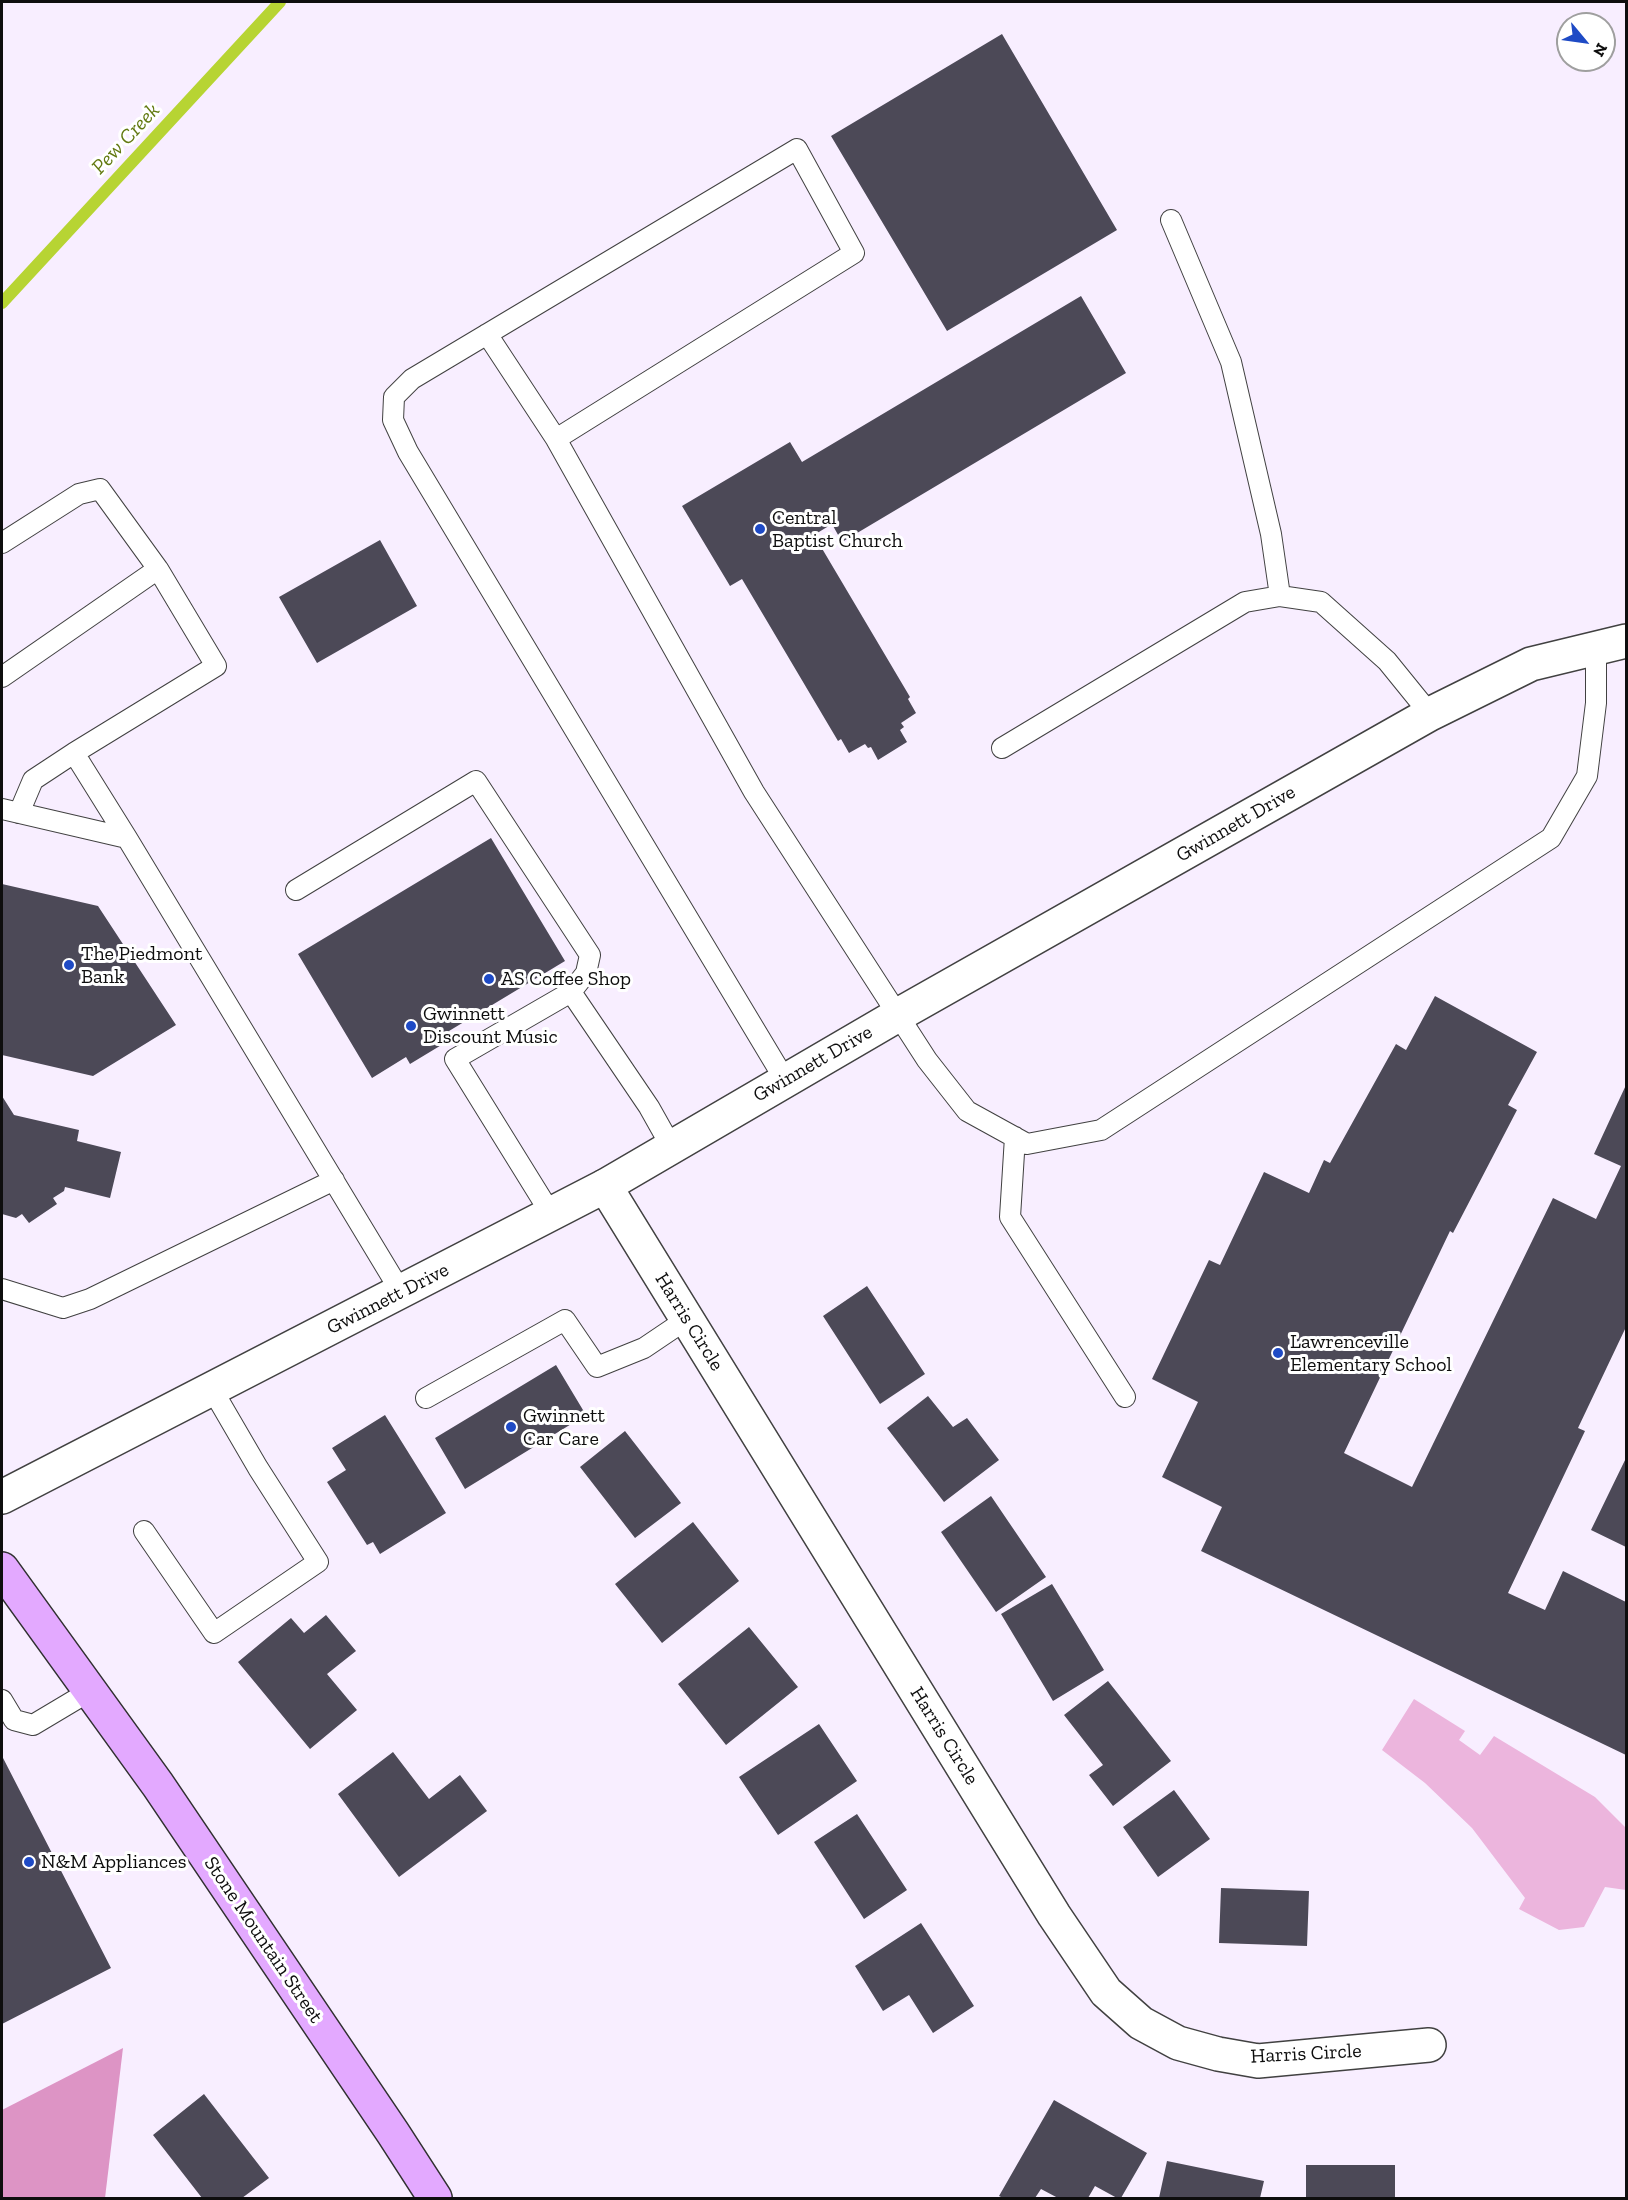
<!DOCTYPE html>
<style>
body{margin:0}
#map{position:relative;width:1628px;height:2200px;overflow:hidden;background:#f8eeff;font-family:"Zilla Slab",serif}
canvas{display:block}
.frame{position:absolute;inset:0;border:3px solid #0e0e0e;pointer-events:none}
.north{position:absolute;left:1556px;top:12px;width:60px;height:60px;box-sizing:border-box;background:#fff;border:2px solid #9f9f9f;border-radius:50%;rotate:119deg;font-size:16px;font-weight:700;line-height:24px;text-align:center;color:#0e0e0e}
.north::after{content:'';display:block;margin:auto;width:21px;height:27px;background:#1e4ac5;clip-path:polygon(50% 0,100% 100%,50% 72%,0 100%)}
</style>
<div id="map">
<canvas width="1628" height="2200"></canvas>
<div class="frame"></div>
<div class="north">N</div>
</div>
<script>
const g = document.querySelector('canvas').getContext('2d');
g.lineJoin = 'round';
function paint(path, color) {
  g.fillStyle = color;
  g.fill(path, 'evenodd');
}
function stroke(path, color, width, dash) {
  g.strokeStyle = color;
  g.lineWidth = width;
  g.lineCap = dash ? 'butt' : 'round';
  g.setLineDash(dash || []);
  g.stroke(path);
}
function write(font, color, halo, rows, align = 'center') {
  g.font = font + ' "Zilla Slab",serif';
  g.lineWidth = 6;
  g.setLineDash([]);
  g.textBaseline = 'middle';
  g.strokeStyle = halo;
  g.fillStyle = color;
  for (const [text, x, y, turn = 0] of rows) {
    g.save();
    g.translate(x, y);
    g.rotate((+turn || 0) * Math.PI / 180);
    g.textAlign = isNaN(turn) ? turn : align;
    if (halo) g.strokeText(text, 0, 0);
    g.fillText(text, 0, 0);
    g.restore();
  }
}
const green = new Path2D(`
 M1414,1699L1465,1731L1459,1740L1480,1755L1494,1736L1595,1797L1626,1828V1890L1605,1887L1584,1927L1559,1930L1519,1909L1525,1898L1472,1828L1425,1783L1382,1750Z`);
const forest = new Path2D(`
 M123,2048L105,2198H2V2110Z`);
const stream = new Path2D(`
 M2,303L280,2`);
const building = new Path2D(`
 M1002,34L1117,230L947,331L831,136Z
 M1081,296L1126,373L842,542L832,524L814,535L910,697L908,699L916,713L901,723L904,727L900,730L907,742L878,760L871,747L868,748L865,744L849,753L841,739L838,741L742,579L730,586L682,506L790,442L802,462Z
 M380,540L417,606L317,663L279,597Z
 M491,838L565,961L449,1031L453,1038L410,1064L406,1057L372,1078L298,954Z
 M2,884L98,906L176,1025L93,1076L2,1055Z
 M1435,996L1537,1052L1508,1105L1517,1110L1453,1233L1450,1231L1344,1453L1412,1487L1553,1198L1596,1219L1621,1166L1594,1154L1626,1085V1327L1578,1428L1585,1431L1508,1593L1545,1610L1563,1571L1626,1602V1755L1201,1551L1222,1507L1162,1477L1198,1402L1152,1379L1209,1260L1220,1265L1264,1172L1309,1193L1324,1160L1330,1163L1396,1044L1406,1050Z
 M2,1096L14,1115L79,1130L77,1141L121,1152L110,1198L65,1187L64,1191L53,1198L57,1204L29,1223L22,1214L16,1218L2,1214Z
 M867,1286L925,1374L880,1404L823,1316Z
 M556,1365L586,1415L465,1489L435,1438Z
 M928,1396L953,1427L967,1418L999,1460L944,1502L887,1428Z
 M385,1415L446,1513L380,1554L373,1542L367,1545L327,1482L346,1470L332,1448Z
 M625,1431L681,1503L635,1538L580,1467Z
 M1626,1458V1547L1591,1530Z
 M991,1496L1046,1577L996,1612L941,1532Z
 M693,1522L739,1581L662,1643L615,1584Z
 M1052,1584L1104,1670L1053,1701L1001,1614Z
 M326,1615L356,1651L327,1674L357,1710L310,1749L238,1662L291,1618L304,1633Z
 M749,1627L798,1687L726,1745L678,1684Z
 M1108,1681L1171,1761L1113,1806L1089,1775L1103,1765L1064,1715Z
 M819,1724L857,1781L778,1835L739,1777Z
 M393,1752L429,1799L460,1775L487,1811L399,1877L338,1794Z
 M2,1756L111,1968L2,2024Z
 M1174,1790L1210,1839L1158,1877L1123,1827Z
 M857,1814L907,1890L864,1919L814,1842Z
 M1221,1888L1309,1891L1307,1946L1219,1943Z
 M921,1923L974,2006L933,2033L909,1995L883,2011L855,1966Z
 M204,2094L269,2178L242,2198H202L153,2135Z
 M1054,2100L1147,2153L1121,2198H1117L1095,2186L1088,2198H1058L1041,2189L1035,2198H1003L999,2196Z
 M1167,2161L1264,2181L1260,2198H1159Z
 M1306,2165H1395V2198H1306Z`);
const service = new Path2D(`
 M1171,220L1231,362L1271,534L1280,596
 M487,334L556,439L754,792L927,1060L967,1111L1027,1144L1101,1130L1551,838L1587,776L1596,703V647
 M556,439L854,253L797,149L412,379L394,397L393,420L408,452L785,1080
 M2,543L79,494L100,489L158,569L216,666L74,753L127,838L401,1292
 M2,677L158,569
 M1002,748L1245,602L1280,596L1321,602L1387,661L1430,714
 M2,809L127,838
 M19,813L33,780L74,753
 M296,890L476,781L590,955L586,973L571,992
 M1015,1137L1010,1217L1125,1397
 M551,1214L455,1059L571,992L649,1107L672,1148
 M2,1289L63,1308L90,1299L334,1180
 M426,1398L565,1320L597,1367L644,1348L687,1319
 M144,1531L214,1633L318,1562L258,1468L212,1389
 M2,1700L14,1720L33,1725L90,1691`);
const minor = new Path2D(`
 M605,1186L1054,1915L1106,1992L1141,2023L1178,2043L1218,2054L1258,2061L1429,2045`);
const tertiary = new Path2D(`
 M2,1497L605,1186L898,1015L1430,714L1531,664L1626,641`);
const secondary = new Path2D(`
 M2,1569L158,1785L393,2133L435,2198`);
const markers = [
 [760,529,6,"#1e4ac5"],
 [69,965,6,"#1e4ac5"],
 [489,979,6,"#1e4ac5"],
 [411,1026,6,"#1e4ac5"],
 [1278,1353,6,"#1e4ac5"],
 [511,1427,6,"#1e4ac5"],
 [29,1862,6,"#1e4ac5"]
];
const poiNames = [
 ["Central",772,518],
 ["Baptist Church",772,541],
 ["The Piedmont",81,954],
 ["Bank",81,977],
 ["AS Coffee Shop",501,979],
 ["Gwinnett",423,1014],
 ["Discount Music",423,1037],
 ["Lawrenceville",1290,1342],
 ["Elementary School",1290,1365],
 ["Gwinnett",523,1416],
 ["Car Care",523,1439],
 ["N&M Appliances",41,1862]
];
const streetNames = [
 ["Gwinnett Drive",1236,824,-30],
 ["Gwinnett Drive",813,1064,-30],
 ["Gwinnett Drive",388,1299,-27],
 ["Harris Circle",689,1322,58],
 ["Harris Circle",944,1736,58],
 ["Stone Mountain Street",263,1940,56],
 ["Harris Circle",1306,2054,-3]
];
const waterNames = [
 ["Pew Creek",126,139,-47]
];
paint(green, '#ecb5dd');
paint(forest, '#dd94c5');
stroke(stream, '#b7d433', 12);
paint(building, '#4c4957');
stroke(service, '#414141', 22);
stroke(minor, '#414141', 36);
stroke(tertiary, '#414141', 36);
stroke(secondary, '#303030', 36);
stroke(service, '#fff', 20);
stroke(minor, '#fff', 33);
stroke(tertiary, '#fff', 33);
stroke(secondary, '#e3a9ff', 33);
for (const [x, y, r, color] of markers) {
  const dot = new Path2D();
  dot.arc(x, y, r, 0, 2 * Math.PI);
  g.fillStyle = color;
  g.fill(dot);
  stroke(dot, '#fff', 2);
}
write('20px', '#0e0e0e', '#fff', poiNames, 'left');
write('20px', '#0e0e0e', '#fff', streetNames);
write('italic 21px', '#627910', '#fff', waterNames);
</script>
